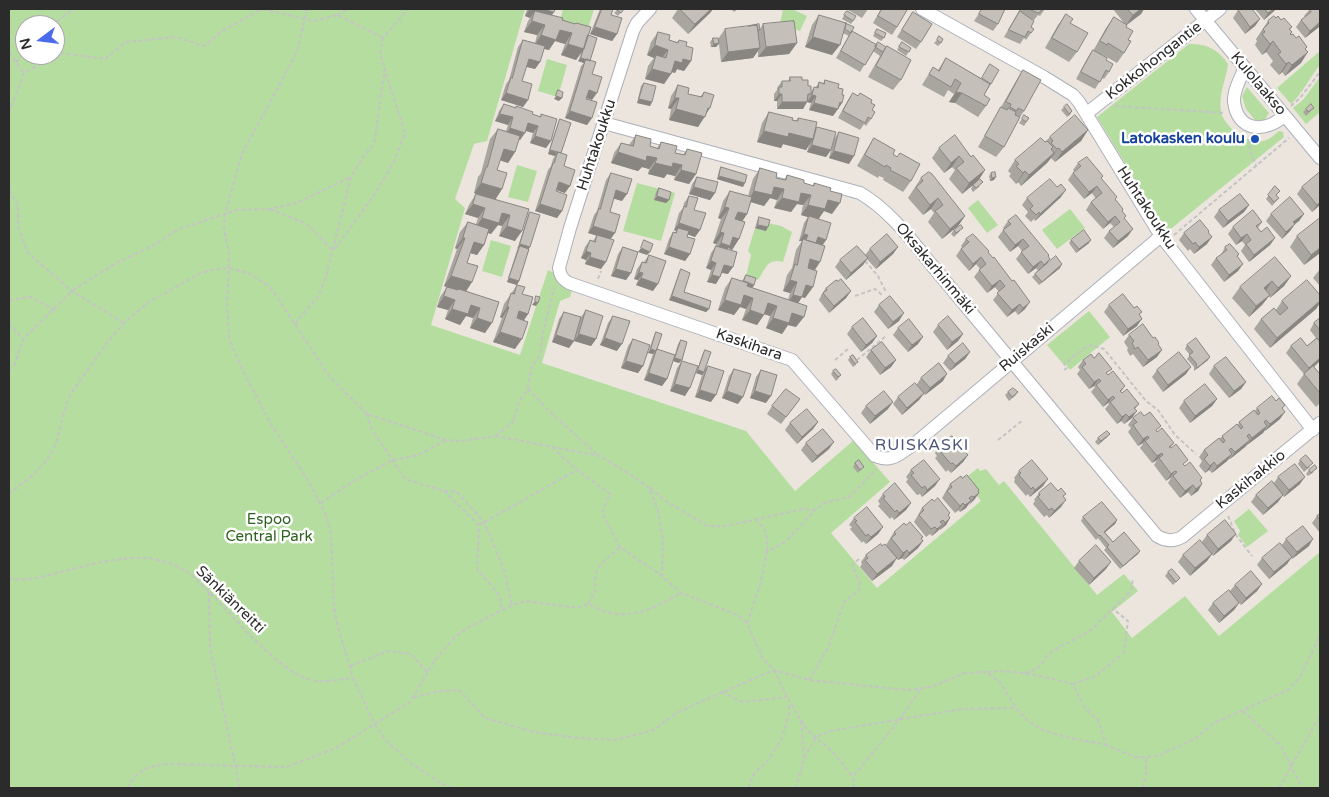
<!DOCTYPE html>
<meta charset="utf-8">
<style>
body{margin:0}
#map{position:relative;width:1329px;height:797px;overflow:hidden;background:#ebe5de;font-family:"Varela Round",sans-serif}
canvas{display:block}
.frame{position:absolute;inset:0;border:10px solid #2b2b2b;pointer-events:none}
.north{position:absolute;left:15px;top:15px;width:50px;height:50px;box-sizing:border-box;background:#fff;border:1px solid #aaa;border-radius:50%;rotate:255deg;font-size:14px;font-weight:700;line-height:20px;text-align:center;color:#2b2b2b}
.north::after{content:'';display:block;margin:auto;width:18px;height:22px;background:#4b6beb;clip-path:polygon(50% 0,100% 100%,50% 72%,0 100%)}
</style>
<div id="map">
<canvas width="1329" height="797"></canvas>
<div class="frame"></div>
<div class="north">N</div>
</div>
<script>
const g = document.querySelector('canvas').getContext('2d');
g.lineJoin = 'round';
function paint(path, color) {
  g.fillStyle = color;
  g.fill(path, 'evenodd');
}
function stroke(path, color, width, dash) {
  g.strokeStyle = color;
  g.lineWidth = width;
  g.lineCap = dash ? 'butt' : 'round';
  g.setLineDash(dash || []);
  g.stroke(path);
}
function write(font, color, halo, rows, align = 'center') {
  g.font = font + ' "Varela Round",sans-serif';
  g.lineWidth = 5;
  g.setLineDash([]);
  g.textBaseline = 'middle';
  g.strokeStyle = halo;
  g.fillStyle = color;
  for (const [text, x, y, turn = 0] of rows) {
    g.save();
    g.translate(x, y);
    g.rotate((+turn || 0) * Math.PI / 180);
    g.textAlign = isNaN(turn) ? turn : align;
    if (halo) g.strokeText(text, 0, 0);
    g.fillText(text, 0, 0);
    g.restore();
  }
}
const green = new Path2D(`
 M9,9H525L487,141L474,144L455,199L465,208L431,325L520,355L548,270L554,273C556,283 564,285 572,290L570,297L560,301L542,363L746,431L795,491L854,440L890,482L831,533L877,588L981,501L964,479L978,468L980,471L986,469L999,485L1004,481L1097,595L1124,574L1138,591L1112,612L1132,638L1185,596L1219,636L1320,552V788H9ZM25,25H55V55H25Z
 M563,9H594L588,29L560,21Z
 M783,9H792L807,16L800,31L780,24Z
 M1189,44C1207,44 1218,49 1228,64C1226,80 1217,98 1222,115C1227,129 1248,143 1263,141C1269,140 1274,135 1279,131L1283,132L1284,137L1167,232L1097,117Z
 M1320,51V65C1309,78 1303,93 1291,104L1277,88Z
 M547,59L567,65L558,97L538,91Z
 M1320,77V112L1306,124L1293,108L1303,100Z
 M1247,87L1269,113L1264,121L1255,120L1246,109L1242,96Z
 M517,165L537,171L528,202L508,197Z
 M637,183L675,193L661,241L623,231Z
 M978,200L998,225L987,233L968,208Z
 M1070,209L1085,228L1057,249L1042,230Z
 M767,223L781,226L792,232L783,262C767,258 766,268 758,280L746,276L751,255L748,251L755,228L765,230Z
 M491,240L511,246L502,277L482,271Z
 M1089,311L1110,337L1070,370L1065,363L1063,364L1047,345Z
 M1249,509L1268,531L1247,547L1238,535L1240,531L1234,521Z`);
const path = new Path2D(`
 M263,9L314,21L337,15L383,38
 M307,9L297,52L242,154L225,213L224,230L229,252V268L227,301L229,338L243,371L272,426L308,480L327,517L331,534L334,608L338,627L353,678L375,725L385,739L409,762L439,782L452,788
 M337,15L348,9
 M52,25L74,9
 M9,53L24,73
 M16,62L25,53
 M1115,106L1225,113
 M1291,106L1300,98L1320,72
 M9,113L24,73L59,53L105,59L126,42L176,37L204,46L222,31L262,9
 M1249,139L1250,151L1256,165
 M9,190L18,206V227L28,253L72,291L124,323
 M270,209L307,224L333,251
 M1174,235L1289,138
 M335,249L376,192L393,164L405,133L385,70
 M865,261L878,276L886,292
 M598,279L601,271
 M855,296L875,289L882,295
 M9,300L31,297L55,310
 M9,323L22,338
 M295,324L319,295L327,273L351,177L363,157L374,144L385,68L380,55L383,38L408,9
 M835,360L848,349
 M857,360L886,336
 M9,370L15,364L23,339L72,291L116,263L154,245L179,229L237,210L268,209L294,204L351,177
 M1064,370L1067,368L1064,364L1083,349L1091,345L1104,349L1146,401L1158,410L1175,435L1196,454
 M528,389L531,368L540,356L543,332L554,288
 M367,414L371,428L405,479L444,491H456L484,522L504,570L512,605
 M496,436L513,422L519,401L528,389L552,414L598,455
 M998,440L1023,420
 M9,447V467
 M552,447L577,470L610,494L602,513L620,547L662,576L681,593L738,615L747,623L762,657L774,670L787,697L801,720L804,759L796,788
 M650,488L666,501L707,526H725L803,509L815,510L824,503L849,497L877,469
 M444,491L479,525L477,569L500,596L502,610
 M9,494L33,475L46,461L56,444L66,405L72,392L107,343L124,323L149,302L201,273L216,269L229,268L251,274L271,288L329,376L367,414L446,440L460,441L496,436L600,456L631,475L649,488L658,510L663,540L662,576
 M321,503L355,480L393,460L419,455L446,440
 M1228,516L1236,535L1252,556
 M755,519C767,530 768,537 767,552
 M479,525L577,470
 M9,578C25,582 41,577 57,573C95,564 142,547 180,568C194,575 206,589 217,600C238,622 258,646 282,664C290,670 298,676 308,679C322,684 339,679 353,678
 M209,592L210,648L240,788
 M588,604L596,590C591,567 605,561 620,547
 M747,623L760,585L767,552L785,542L815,510
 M350,666L388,651L411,654L427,672
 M987,672C1016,669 1045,677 1073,684L1085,708L1098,720L1106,745
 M1025,673L1034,670L1040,666L1046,657L1052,651L1090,631L1131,591L1133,578
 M809,680L829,646L844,602L859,590L860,584L853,567V564L859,559
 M1073,684L1096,676L1124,652L1128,621L1113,609
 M722,692L742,702L787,697
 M414,697L440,691L459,690L485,718L534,732L578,738L614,740L654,730L675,714L698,703L774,670L809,680L907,690L931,687L965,673L986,672L1000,682L1016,708L1028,721L1040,729L1066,737L1106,745L1135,757H1146L1158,756L1196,738L1214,723L1288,690L1300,677L1320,636
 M1243,711L1281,746L1302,788
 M801,720L807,730L833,752L853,777
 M804,758L816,737L830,731L962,709L1016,708
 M128,788C137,769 147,767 167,764L286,767L336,748L410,702L435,660L455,637L469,627L512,605L525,601L578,608L588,604C595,607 603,612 610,613C638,618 657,606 681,593
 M748,788L755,772L767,762L782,738L789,714V703
 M854,788L853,777L899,720L921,689
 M1142,788L1146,775V757
 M1279,788L1316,722L1320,718`);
const minor = new Path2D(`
 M650,9L637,23L633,31L570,228L559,268C560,275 562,279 569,283L792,360L875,456C893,463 898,454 913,445L1161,236
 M922,9L1044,77L1073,95L1079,102L1161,236L1313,430
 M1196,9L1320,158
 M1244,68C1241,79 1233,90 1234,102C1238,132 1265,133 1284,116
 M1087,113L1220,9
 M604,123L860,193C889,210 909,237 930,263L1157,536C1165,541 1173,542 1182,537L1320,423`);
const wall = new Path2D(`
 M527,9H555L552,15L562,20L574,24L576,23L588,36L592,74V100L586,98V99L592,118L587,125L565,118L581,66L584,63L578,61L582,52L576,60L561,55L565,44L555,41L549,50L544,49L540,62L535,69L526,67L522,81L528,100L523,107L501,100L506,84L509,80L518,47L523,40L535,43L537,35L524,32L528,21L530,18L525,16Z
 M600,9H613L611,15L617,34L612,41L590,34Z
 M618,9H624L618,16L614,13Z
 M678,9H713L710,13L688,34L672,18Z
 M731,9H738L734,12Z
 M846,9H868L862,18Z
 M881,9H905L897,27L892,35L873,23Z
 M982,9L998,24L993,31L974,21Z
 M1020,9H1045L1040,16L1038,15L1034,20L1031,19V33L1026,40L1024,38L1020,44L1004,37Z
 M1113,9H1144L1141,14L1127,25L1126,27L1128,40L1124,53L1117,63L1101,54L1106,60L1109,72L1104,79L1102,78L1095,89L1076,79L1088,57L1093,50V51L1106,28L1114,17L1124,23Z
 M1255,9H1276L1273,12L1264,20Z
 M1310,9H1320V29L1319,27L1305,38L1296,27L1301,20L1305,17L1304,16Z
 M1238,10L1260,19L1255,26L1245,34L1233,18Z
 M847,11L853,21L851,24L842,19Z
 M913,12L921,42L916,49L897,37Z
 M1066,14L1070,23L1077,52L1069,62L1045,48L1058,25Z
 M819,15L851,33L849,36L843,33L832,55L805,47L812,25Z
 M1276,18L1292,27L1290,29L1292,32L1291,34L1306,50L1301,63L1285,76L1282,72L1279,75L1270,65L1273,61L1266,52L1262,55L1255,45L1257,41L1256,39L1268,21Z
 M763,24L797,43L789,54L758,57V51L753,58L721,62L719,44L716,47H711L710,42L713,38L718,39L725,29H760Z
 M877,29L884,38L881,41L873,36Z
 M852,31L876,45L878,42L901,80L893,90L868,77L880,56L873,51L860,72L836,58Z
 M658,32L669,40L677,42L679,40L686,46L691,61L684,71L677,69L675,73L672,72L664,84L645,79L648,66L654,58L647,55L651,42Z
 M937,40L941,43L938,46L934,43Z
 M902,42L911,48L906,56L897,50Z
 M946,58L991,84L984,95L986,106L978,117L955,103L949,102L954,94L948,90L944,97L922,85L933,67L938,70Z
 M1023,70L1024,111L1020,117L1004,147L996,157L978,147L1016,81Z
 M790,77L802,80L808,86L811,92L814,87H816L819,82L823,83L825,80L838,88L842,95V103L833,116L809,110L811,103L807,102L803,109H777V101H774V94L777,90V88L782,81H788Z
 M644,83L652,102L650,106L637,103L641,86Z
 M678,85L688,94L700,97L704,92L706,115L698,127L669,120L671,109L668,108L671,96Z
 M853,93L871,103L872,110L871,119L866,126L864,124L860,130L838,118L848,100Z
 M504,104L540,117L541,114L551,141L546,148L530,143L533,133L526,131L520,140L519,139L515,152L508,163L500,160L497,170L502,189L495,200L529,209L515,241L499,236L502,226L498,225L491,234L488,233L484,245L477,255L470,253L467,263L472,282L466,291L499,302L485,333L470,328L473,318L466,316L460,325L445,319L448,310L437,307L440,297L447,287L444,286L457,249L455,248L460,232L468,222L476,224L478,218L465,214L469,205L476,194L487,197L474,193L478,177L481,173L490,139L498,129L506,131L508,125L495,121L499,111Z
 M1064,107L1072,111L1070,115L1067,117L1061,110Z
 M1306,109L1311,111L1306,116L1303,112Z
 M769,112L796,121L798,118L816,128L831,150L826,157L807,152L809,145L806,150L783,144L781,148L757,142L762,123Z
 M1029,118L1024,126L1019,123L1022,119Z
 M560,119L561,153L564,166L565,193L556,190V191L562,211L557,218L535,211L548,170L551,166L553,159L555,156L548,154L558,123Z
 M1088,130L1081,141L1055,162L1051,158L1047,163L1021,186L1018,182L1016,184L1009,176L1011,174L1008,171L1015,160L1045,142L1050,137Z
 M839,132L849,164L829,158L834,139Z
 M636,135L650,146L657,148L661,142L675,153L683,155L687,149L696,174L689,184L674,180L675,176L667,174L664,178L648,174L649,169L642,167L638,171L611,163L614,153L621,143L629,145Z
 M874,138L893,154L897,157L900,153L911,181L903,192L883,180L884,178L879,176L878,178L857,166L867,149Z
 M939,148L971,157L985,170L978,181L962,194L949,179L955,170L952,167L944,173L932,158Z
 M1078,163L1101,179L1115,200L1123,209L1122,211L1128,236L1113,248L1104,238L1109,231L1114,227L1110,223L1103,229L1086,210L1091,202L1096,199L1092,193L1084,199L1068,180L1074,171L1073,170Z
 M721,167L743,187L717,179L719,171Z
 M760,168L776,178L784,180L787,175L804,183L812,186L814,183L830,191L832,214L824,211L818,219L826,240L823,245L815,270L813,287L805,298L802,297L798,303L796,327L788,325L782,334L766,328L770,316L764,314L757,325L742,320L746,309L740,307L734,315L718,310L725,288L732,278L742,281L746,275L752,288L788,300L790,293L783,291L787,275L792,268L796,250L802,241H799L804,223L808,217L801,215L803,205L797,204L791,212L774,208L777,200L770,198L764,206L751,202L747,214L742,221L739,239L732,250L728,248V274L722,273L720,277L716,284L707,282L711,270L706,268L711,253L716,246V244L713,243L721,219L718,218L723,201L730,191L748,196L753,179Z
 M611,173L622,201L614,198L610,212V239L601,269L585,264L586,260L581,258L585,247L590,240L593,241L597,235L588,233L594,215L597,211L606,180Z
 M991,173L994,180L990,181L989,176Z
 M697,177L715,193L710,200L689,194L692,184Z
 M921,178L965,216L958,226L942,239L928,222L934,213L931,209L923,215L908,198Z
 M973,185L980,186L973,192L971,189Z
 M1275,186L1277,196L1279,198L1272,206L1266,199Z
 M1057,187L1061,197L1035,221L1034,219L1031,222L1025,216L1028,212L1022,205L1027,198Z
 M1302,187L1320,205L1312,212L1297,194Z
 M659,188L669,200L666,203L654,200L656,192Z
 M689,196L700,230L695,237L688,234L687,237L690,254L685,261L664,254L669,239L673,232L675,233L676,231L674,230L679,213L683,208L684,203Z
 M1249,205L1244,212L1223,228L1214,217L1219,210Z
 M530,212L529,249L519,281L517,285L507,282L528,215Z
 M1271,214H1304L1299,221L1295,224L1290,231L1282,239L1266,221Z
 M759,217L766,231L755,228L757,221Z
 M1008,221L1048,256V263L1060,268L1039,285L1032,277L1038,271L1036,268L1028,274L1016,259L1022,251L1018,246L1010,252L998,237L1004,229L1003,228Z
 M1262,222L1258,228L1261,232L1275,238L1270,245L1249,262L1241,251L1245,245L1242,241L1236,245L1228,234L1233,227Z
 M954,230L960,231L954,237L951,234Z
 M1209,231L1208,233L1207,244L1194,254L1190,249L1188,251L1179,240L1184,233Z
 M1297,236L1320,253L1304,265L1290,247Z
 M966,239L988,252L1025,309L1018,315L1015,311L1007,317L993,300L999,292L995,287L987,293L974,277L980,269L976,264L969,271L956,256L962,247L961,246Z
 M1071,240L1089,243L1076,253L1069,243Z
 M623,247L631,273L626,280L611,276L618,254Z
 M898,247L893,254L876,269L867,259L863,265L846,280L835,267L840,260L865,255L870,249Z
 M1225,247L1239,254L1238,256V271L1224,282L1211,265L1216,258L1221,255Z
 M649,255L653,291L636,285L638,280L634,279L637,269L642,262H644Z
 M681,269L684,292L709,309L706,312L669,300L679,273Z
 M1320,269V286L1313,278Z
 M1291,276L1284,286L1270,298L1269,296L1262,305L1249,317L1232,298L1240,287Z
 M838,281L851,291L846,298L829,313L819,300L821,296V295L826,288Z
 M517,285L522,294L528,314L523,321L515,349L493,342L502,318L500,317L504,304Z
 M1320,295V303L1316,309L1270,348L1254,329L1261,319L1276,310L1282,301Z
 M879,305L899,321L888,329L874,312Z
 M1109,305L1140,315L1137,326L1123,336L1104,312Z
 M586,310L596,339L591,346L574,341L569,348L552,342L559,319L564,312L581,317Z
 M613,316L617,351L600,345L608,323Z
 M1320,318V361L1314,367L1320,374V403L1316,407L1297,384L1304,374L1286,353L1291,346H1307L1316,338L1310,330L1314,323Z
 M938,325L963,334L958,341L947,350L933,332Z
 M852,327L877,336L872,343L861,352L847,334Z
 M898,328L918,344L908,352L893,335Z
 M656,332L657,349L667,379L662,386L644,380L653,354L648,353L654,336Z
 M1129,335L1158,345L1157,357L1143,367L1133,354L1130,356L1127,350L1128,348L1124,342Z
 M633,339L643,366L638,373L621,368L628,346Z
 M681,340L679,363L673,361L678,344Z
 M1187,345L1208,360L1194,371V367L1187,359L1190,355L1185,349Z
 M705,350V369L708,366L711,402L695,397L702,375L696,373L703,353Z
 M871,350L896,360L891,367L880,375L866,357Z
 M970,352L965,359L950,371L943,363L948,356Z
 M853,355L856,365L853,367L848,360L850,357Z
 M1083,360L1125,386L1121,392L1139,404L1135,409L1132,418L1124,424L1121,421L1117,424L1105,409L1109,404L1108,403L1103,407L1091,392L1095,387L1094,386L1089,389L1077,374L1080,370L1078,367Z
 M682,361L685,396L670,391L677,368Z
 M1214,366L1246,382L1241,389L1229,398L1209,374Z
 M734,369L738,404L722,398L729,376Z
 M761,370L766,403L750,398L756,377Z
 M1157,370L1186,374L1163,392L1152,377Z
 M833,371L841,375L838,379L836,381L831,374Z
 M921,378L943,381L925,395L924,394L919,400L902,415L893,404L898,397L917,384Z
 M1008,392H1018L1015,396L1009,401L1005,395Z
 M800,399L781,424L767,414L772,406Z
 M1217,399L1212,406L1190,423L1179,408L1184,401Z
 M1276,401L1285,405L1282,409L1280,419L1265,431H1264L1263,433L1247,445L1245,447L1230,459H1229L1227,461L1212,473L1209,470L1205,473L1199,466L1202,461L1199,457L1204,450L1238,425L1239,422L1255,411L1257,408Z
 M866,406L888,409L870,424L861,413Z
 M1133,418L1174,443L1170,448L1184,465L1202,478L1200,481L1202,484L1198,491L1191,496L1188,492L1180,498L1168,483L1171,478H1170L1166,481L1154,465L1157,460L1152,463L1140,448L1143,444V443L1138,446L1128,432L1131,428L1128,425Z
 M818,422L813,429L797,444L785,430L790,423Z
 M1107,437L1098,445L1095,442L1098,438Z
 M806,443L829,449L812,463L801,450Z
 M939,446L968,455L963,462L951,473L948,470L946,472L935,458L937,456L935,453Z
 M1300,460L1310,467L1304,472L1298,464Z
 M855,463L861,470L858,473L853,467Z
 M911,470L935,486L922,497L920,494L917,495L906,482L908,479L906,477Z
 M1309,470L1314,472L1308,476L1306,474Z
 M1019,471L1043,486L1030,497L1028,494L1026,496L1014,482L1015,479L1014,478Z
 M1278,477L1300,484L1284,497L1283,495L1278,502L1263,515L1251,502L1256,495L1274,483Z
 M962,478L979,493L974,500L968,504L966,508L960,512L958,510L955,513L942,498L950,484Z
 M1039,493L1064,497L1061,507L1049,518L1047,515L1044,517L1033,504L1035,501L1034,500Z
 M883,494L911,503L906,510L894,520L892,517L890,519L878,506L880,504L878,501Z
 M922,508L949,516L950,518L946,525L940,530L939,529L932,536L930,534L926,537L914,522Z
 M1320,514V533L1312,523L1317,516Z
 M1083,517L1117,520L1115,524L1105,532L1113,542L1140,551L1138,554L1120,569L1104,550L1106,548L1098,538L1096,540L1081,521Z
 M854,518L883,527L878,534L866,544L863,541L862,543L850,529L852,527L849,525Z
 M894,532L921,539L923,541L918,548L904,560L902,558L898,560L894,556L892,566L872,581L860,567L862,564L861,562L866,555L886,545Z
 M1207,535L1231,541L1213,556L1212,554L1207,561L1190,576L1178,562L1183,555L1202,542Z
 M1286,539L1309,546L1292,559L1291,558L1287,564L1269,579L1257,565L1262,558L1282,545Z
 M1079,561L1106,569L1089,585L1074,568Z
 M1168,572L1180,578L1173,585L1165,576Z
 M1262,584L1257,591L1241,605L1239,603L1234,610L1219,623L1208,610L1213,603L1230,591L1235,585Z`);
const shadedWall = new Path2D(`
 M530,9H543L554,12L546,23L535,11L530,18L525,16Z
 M711,9H713L710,13L688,34L695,24Z
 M1141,9H1144L1141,14L1126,25L1133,15Z
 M1274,9H1276L1273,12L1264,20L1268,13Z
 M1260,19L1255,26L1245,34L1250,27Z
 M532,21L545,25L537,35L524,32Z
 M1320,22V24L1319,27L1305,38L1310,31Z
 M595,27L617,34L612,41L590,34Z
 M560,30L572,33L565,44L555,41L549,50L534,46L541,35Z
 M813,37L840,45L832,55L805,47Z
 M1273,41L1266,52L1262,55L1270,44Z
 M719,43L716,47H711L714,44Z
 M797,43L789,54L758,57L766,47Z
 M568,44L584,49L576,60L561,55Z
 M655,45L668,50L660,60L656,55L654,58L647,55Z
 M760,48L753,58L721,62L728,52Z
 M1308,52L1301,63L1285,76L1292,65Z
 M581,58L586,60L584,63L578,61Z
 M529,59L540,62L535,69L524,66Z
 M683,59L691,61L684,71L677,69L675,73L668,71L675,61Z
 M1289,62L1282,72L1279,75L1286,64Z
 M652,69L671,74L664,84L645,79Z
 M589,90L597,93L592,100L584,97Z
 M956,92L962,93L955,103L949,102Z
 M506,93L528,100L523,107L501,100Z
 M779,94H782L777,101H774Z
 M812,95L816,96L811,103L807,102L803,109H777L782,102H807Z
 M556,96L562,98L559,101L554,99Z
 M675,98H679L671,109L668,108Z
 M639,99L652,102L650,106L637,103Z
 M840,102L842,103L833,116L809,110L814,103Z
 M708,108H710L698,127L669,120L676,109Z
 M570,111L592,118L587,125L565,118Z
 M500,114L513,117L508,125L495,121Z
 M528,123L538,126L533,133L523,130Z
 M510,128L525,133L520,140L505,135Z
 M1088,130L1081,141L1055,162L1062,152Z
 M764,131L789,133L813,139L806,150L783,144L781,148L757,142Z
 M535,136L551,141L546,148L530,143Z
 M1251,139L1260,141L1257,144L1249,142Z
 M812,145L831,150L826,157L807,152Z
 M1059,148L1047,163L1021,186L1029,175L1054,153Z
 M504,149L515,152L508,163L496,159Z
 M550,150L557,153L555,156L548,154Z
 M834,151L854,156L849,164L829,158Z
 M618,152L647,156L657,158L649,169L642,167L638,171L611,163Z
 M959,156L952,167L944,173L951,163Z
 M655,163H673L682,165L675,176L667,174L664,178L648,174Z
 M681,170L696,174L689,184L674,180Z
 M985,170L978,181L962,194L969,183Z
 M1025,171L1018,182L1016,184L1023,173Z
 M719,176L745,183L743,187L717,179Z
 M996,177L994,180L990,181L992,178Z
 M559,182L570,186L565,193L554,189Z
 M481,183L502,189L495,200L474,193Z
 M1097,186L1092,193L1084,199L1089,192Z
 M694,187L715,193L710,200L689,194Z
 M774,187L784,189L777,200L770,198L764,206L747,201L754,191Z
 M616,190L627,194L622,201L611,198Z
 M1066,190L1061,197L1035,221L1040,214Z
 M801,193L811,195L803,205L797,204L791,212L774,208L782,198Z
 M657,196L669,200L666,203L654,200Z
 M938,198L931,209L923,215L930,205Z
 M828,200L840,203L832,214L824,211L818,220L801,215L808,205Z
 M1320,202V205L1312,212L1317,205Z
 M473,204L485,208L478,218L465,214Z
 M540,204L562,211L557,218L535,211Z
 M1249,205L1244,212L1223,228L1228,221Z
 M725,207L729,208L721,219L718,218Z
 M738,212L747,214L740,225L730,222Z
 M502,213L510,215L502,226L498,225L491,234L475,229L482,218Z
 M1304,214L1299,221L1288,229L1293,222Z
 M965,216L958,226L942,239L950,229Z
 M1115,216L1110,223L1103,229L1108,222Z
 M679,223L700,230L695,237L677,231L678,228L676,231L674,230Z
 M1295,224L1290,231L1282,239L1286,232Z
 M758,225L768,227L766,231L755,228Z
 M507,226L522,231L515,241L499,236Z
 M593,226L615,233L610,240L588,233Z
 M1133,229L1128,236L1113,248L1118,241Z
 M720,232L724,233L716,244L713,243Z
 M804,234L808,235L803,242V239L802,241H799Z
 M1247,234L1242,241L1236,245L1241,238Z
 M733,237L739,239L732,250L728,248L723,256L714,253L721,243Z
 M818,237L826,240L821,247L813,244Z
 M1212,237L1207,244L1194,254L1199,247Z
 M463,238H465L457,249L455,248Z
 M1275,238L1270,245L1249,262L1254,255Z
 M1023,239L1018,246L1010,252L1015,245Z
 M1091,240L1089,243L1076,253L1079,249Z
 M474,242L484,245L477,255L467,252Z
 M520,244L530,247L527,251L520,246L517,248Z
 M669,247L690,254L685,261L664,254Z
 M898,247L893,254L876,269L880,262Z
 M641,248L650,252L647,255L638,252Z
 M1320,248V253L1304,265L1311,255Z
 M586,251L591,253L586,260L581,258Z
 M590,257L606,262L601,269L585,264Z
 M981,257L976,264L969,271L973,264Z
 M868,258L863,265L846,280L851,273Z
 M810,259L820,262L813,273L803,270Z
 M711,261L716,263L711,270L706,268Z
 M1041,261L1036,268L1028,274L1033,267Z
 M1062,264L1060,268L1039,285L1042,282Z
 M1243,264L1238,271L1224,282L1229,275Z
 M724,265L733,267L728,274L719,272Z
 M616,269L631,273L626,280L611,276Z
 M639,272L643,273L638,280L634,279Z
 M712,275L720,277L716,284L707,282Z
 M451,276L472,282L465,293L459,289L457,290L444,286Z
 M1291,276L1284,286L1270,298L1278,288Z
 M509,278L519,281L517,285L507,282Z
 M641,278L658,284L653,291L636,285Z
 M790,280L797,282L790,293L783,291Z
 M1000,280L995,287L987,293L992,286Z
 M743,281L754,285L752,289L741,285Z
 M1272,281L1265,292L1264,288Z
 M806,285L813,287L805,298L798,296Z
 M851,291L846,298L829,313L834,306Z
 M744,295L753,298L746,309L740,307L734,315L718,310L725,300Z
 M793,295L802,297L795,308L786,305Z
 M1270,295L1262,305L1249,317L1256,306Z
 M444,296L455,300L448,310L437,307Z
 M672,296L709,309L706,312L669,300Z
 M535,301L538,303L536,306L532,305Z
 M1320,301V303L1316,309L1270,348L1277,338Z
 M1030,302L1025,309L1018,315L1023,308Z
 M768,303L777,306L770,316L761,313Z
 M1020,304L1015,311L1007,317L1012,310Z
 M471,305L480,308L473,318L466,316L460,325L445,319L452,309Z
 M507,307H509L502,318L500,317Z
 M750,310L764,315L757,325L742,320Z
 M519,311L528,314L521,325L512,322Z
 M792,313L804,317L796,327L788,325L782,334L766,328L773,318Z
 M904,313L899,321L888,329L893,322Z
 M477,318L492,323L485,333L470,328Z
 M1142,319L1137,326L1123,336L1128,329Z
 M500,332L522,339L515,349L493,342Z
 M579,334L596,339L591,346L574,341Z
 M963,334L958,341L947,350L952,342Z
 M556,335L574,341L569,348L552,342Z
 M877,336L872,343L861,352L866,345Z
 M923,337L918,344L908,352L912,345Z
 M605,338L622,344L617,351L600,345Z
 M651,349L656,351L653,354L648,353Z
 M1162,350L1157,357L1143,367L1148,360Z
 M970,352L965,359L950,371L955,364Z
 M1210,357L1208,360L1194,371L1197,368Z
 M675,358L682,360L679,363L673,361Z
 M1320,358V361L1304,375L1309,368Z
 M896,360L891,367L880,375L885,368Z
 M626,361L643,366L638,373L621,368Z
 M1191,367L1186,374L1163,392L1168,385Z
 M698,370L704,372L702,375L696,373Z
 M649,373L667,379L662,386L644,380Z
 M947,374L943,381L925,395L930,388Z
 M1099,379L1094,386L1089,389L1094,382Z
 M1246,382L1241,389L1229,398L1234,391Z
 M675,384L690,388L685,396L670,391Z
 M700,390L716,395L711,402L695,397Z
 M727,391L743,397L738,404L722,398Z
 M755,391L771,396L766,403L750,398Z
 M924,393L919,400L902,415L907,408Z
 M1113,396L1108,403L1103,407L1108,400Z
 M1217,399L1212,406L1190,423L1195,416Z
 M893,402L888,409L870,424L875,416Z
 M1137,411L1132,418L1124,424L1129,417Z
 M1285,412L1280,419L1265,431L1270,424Z
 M1126,414L1121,421L1117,424L1122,417Z
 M818,422L813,429L797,444L802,437Z
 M1267,426L1263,433L1247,445L1252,438Z
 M1110,434L1107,437L1098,445L1101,441Z
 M1148,436L1143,443L1138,446L1143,439Z
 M1250,440L1245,447L1230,459L1235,452Z
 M834,442L829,449L812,463L817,456Z
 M1162,453L1157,460L1152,463L1157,456Z
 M1232,454L1227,461L1212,473L1217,466Z
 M968,455L963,462L951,473L956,466Z
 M1214,462L1209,470L1205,473L1210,466Z
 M1175,471L1170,478L1166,481L1171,474Z
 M1305,477L1300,484L1284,497L1289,490Z
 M940,479L935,486L922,497L927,490Z
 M1048,479L1043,486L1030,497L1035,490Z
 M1202,484L1198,491L1191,496L1196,489Z
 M1193,485L1188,492L1180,498L1185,491Z
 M979,493L974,500L969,505L974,497Z
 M1283,495L1278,502L1263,515L1268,508Z
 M1066,500L1061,507L1049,518L1054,511Z
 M971,501L966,508L960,512L965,505Z
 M911,503L906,510L894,520L899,513Z
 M963,503L958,510L955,513L960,506Z
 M950,518L946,525L940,530L945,523Z
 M1117,520L1115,524L1102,535L1104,532Z
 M943,524L938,531L932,536L937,529Z
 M883,527L878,534L866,544L871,537Z
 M1236,534L1231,541L1213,556L1218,549Z
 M1313,539L1309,546L1292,559L1297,552Z
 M923,541L918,548L904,560L909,553Z
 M907,550L902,558L898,560L903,553Z
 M1140,551L1138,554L1120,569L1123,566Z
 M1212,554L1207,561L1190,576L1195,568Z
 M1292,557L1287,564L1269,579L1274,572Z
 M897,558L892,566L872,581L877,574Z
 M1111,562L1106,569L1089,585L1094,578Z
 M1262,584L1257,591L1241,605L1246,598Z
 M1239,603L1234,610L1219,623L1224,616Z`);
const building = new Path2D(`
 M543,9H555L554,12Z
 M602,9H613L611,15L622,18L617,34L595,27Z
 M618,9H624L621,13L617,10Z
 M680,9H711L695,24Z
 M882,9H905L907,10L897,27L878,16Z
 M982,9H1005L998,24L979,14Z
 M1029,9H1042L1039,13Z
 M1128,9H1141L1133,15Z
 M1240,9H1252L1260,19L1250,27L1238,10Z
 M1265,9H1274L1268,13Z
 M1309,9H1320V22L1310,31L1301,20L1311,12Z
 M535,11L563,18L562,20L575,24L576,23L591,27L584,49L568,44L572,33L560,30L556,40L541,35L545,25L532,21Z
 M847,11L856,16L853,21L844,15Z
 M1020,11L1034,21L1031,27L1034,29L1031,33L1028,31L1025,37L1009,30Z
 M913,12L932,24L921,42L902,30Z
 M1066,14L1073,19L1070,23L1088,33L1077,52L1052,38Z
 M819,15L846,23L840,45L813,37Z
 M1274,16L1276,18L1278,16L1281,20L1284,18L1292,27L1289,29L1292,32L1290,34L1291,35L1293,34L1296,38L1299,36L1307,47L1305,49L1308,52L1292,65L1289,62L1286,64L1278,54L1281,52L1273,41L1270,44L1262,34L1265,32L1263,29L1269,23L1268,21Z
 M1114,17L1127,25L1126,27L1133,31L1128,40L1131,41L1124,53L1108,43L1107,45L1100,41Z
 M794,21L797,43L766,47L763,24Z
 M845,23L854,27L851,33L845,29L846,23Z
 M759,24L760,30H758L757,25L749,26Z
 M757,25L760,48L728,52L725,29Z
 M877,29L886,33L884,38L875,33Z
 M852,31L877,45L865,65L841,51Z
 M658,32L670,35L669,40L678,43L679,40L687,42L686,46L693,48L691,61L683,59L682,63L675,61L671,74L652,69L656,55L666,58L668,50L655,45Z
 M588,35L597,38L590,61L581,58Z
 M939,36L943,39L941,43L937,40Z
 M713,38H718L719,43L714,44Z
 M523,40L545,46L540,62L529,59L522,81L532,84L528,100L506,93L511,77L512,78Z
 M878,42L886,47L883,52L875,47Z
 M902,42L911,48L909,52L899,47Z
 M887,46L911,60L901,80L876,66Z
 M1093,50L1107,58L1106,60L1113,64L1109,72L1106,70L1100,82L1081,72Z
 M946,58L990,84L984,95L990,99L986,106L962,93L956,92L961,83L955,79L951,87L929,74L933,67L939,71Z
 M586,59L596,62L592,74L602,77L597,93L589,90L586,99L597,102L592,118L570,111Z
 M990,64L999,70L991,84L982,78Z
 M1023,70L1041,80L1024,111L1018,108L1017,111L1010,107L1011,104L1006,102Z
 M790,77H802V80H808V86H811V94H808L807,102H782V94H779V87H782V81H790Z
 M825,80L839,84L838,88L843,89L842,95H844L842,103L840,102L838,109L814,103L816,96L812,95L814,87L818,88L819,82L824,84Z
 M644,83L656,86L652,102L639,99Z
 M678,85L689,88L688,94L702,97L704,92L714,95L710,108H708L705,117L676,109L679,98H675Z
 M558,90L563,92L562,98L556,96Z
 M853,93L858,96L860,93L872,100L871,103L875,105L872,110L875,112L871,119L868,117L865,123L843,111Z
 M504,104L516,108V106L533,112L532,114L541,117V114L557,119L551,141L535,136L538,126L528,123L525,133L510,128L513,117L500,114Z
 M1067,104L1072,111L1069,114L1064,107Z
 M1311,104L1314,108L1308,112L1306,109Z
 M1001,107L1007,110L1008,108L1016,112L1015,115L1020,117L1004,147L985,136Z
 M769,112L793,118L792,120L798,121V118L817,122L813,139L789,133L788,137L764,131Z
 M1024,115L1029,118L1026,122L1022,119Z
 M1075,115L1088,130L1062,152L1059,148L1057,149L1051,143L1053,141L1050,137Z
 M560,119L571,123L561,153L550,150Z
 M817,127L836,132L831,150L812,145Z
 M498,129L520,136L515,152L504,149L497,170L507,173L502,189L481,183L486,167H487Z
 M839,132L859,138L854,156L834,151Z
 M636,135L651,139L650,146L659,149L661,142L677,146L675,153L685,155L687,149L702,153L696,174L681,170L682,165L673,163L672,167L655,163L657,158L647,156L646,161L618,152L621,143L633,146Z
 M955,135L971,157L973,155L985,170L969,183L956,168L964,162L959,156L951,163L939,148Z
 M1252,136L1260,138V141L1251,139Z
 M874,138L895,150L893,154L897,157L900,153L920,164L911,181L890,170L891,168L886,165L885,167L865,155Z
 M1041,138L1045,142L1047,141L1053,147L1051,149L1054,153L1029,175L1025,171L1023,173L1016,166L1019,164L1015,160Z
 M558,152L567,155L564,166L575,170L570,186L559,182L556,191L567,195L562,211L540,204L553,163H554Z
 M1087,157L1103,176L1101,178L1117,197L1115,199L1123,209L1122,211L1126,216L1124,218L1133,229L1118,241L1109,231L1120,222L1115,216L1108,222L1091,202L1102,193L1097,186L1089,192L1073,173L1081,166L1078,163Z
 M721,167L747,175L745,183L719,176Z
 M760,168L777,173L776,178L786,180L787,175L804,180V183L814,186V183L831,188L830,191L842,194L840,203L828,200L825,209L808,205L811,195L801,193L799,202L782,198L784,189L774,187L772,195L754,191Z
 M929,172L932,174L965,216L950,229L935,211L943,205L938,198L930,205L916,187L923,181L921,178Z
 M995,172L996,177L992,178L991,173Z
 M1320,172V202L1317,205L1302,187Z
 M611,173L632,179L627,194L616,190L610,212L620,215L615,233L593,226L599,208L600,209Z
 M697,177L718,182L715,193L694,187Z
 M980,179L983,182L976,188L973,185Z
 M1050,179L1057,187L1061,184L1066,190L1040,214L1039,212L1036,215L1030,209L1033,206L1027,198Z
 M1275,186L1280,191L1276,195L1279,198L1274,202L1268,195Z
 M659,188L671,192L669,200L657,196Z
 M730,191L752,197L747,214L738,212L735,219L745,222L739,239L733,237L730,246L721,243L724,233L720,232L729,208L725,207Z
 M476,194L529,209L522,231L507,226L510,215L502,213L499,223L482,218L485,208L473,204Z
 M1240,194L1249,205L1228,221L1219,210Z
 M689,196L698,198L694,210L706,213L700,230L679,223L684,206L686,207Z
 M1290,197L1304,214L1293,222L1295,224L1286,232L1271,214Z
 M1253,210L1262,222L1256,226L1261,232L1267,227L1275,238L1254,255L1246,244L1251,240L1247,234L1241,238L1233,227Z
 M530,212L540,215L530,247L520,244Z
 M1016,215L1049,255L1048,256L1050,259L1044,265L1041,261L1033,267L1021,252L1029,246L1023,239L1015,245L1003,230L1011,224L1008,221Z
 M809,216L831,223L826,240L818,237L816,243L806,240L808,235L804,234Z
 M759,217L770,220L768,227L758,225Z
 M1320,218V248L1311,255L1297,236Z
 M1200,220L1209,231L1208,232L1212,237L1199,247L1195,242L1193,244L1184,233Z
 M468,222L489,229L484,245L474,242L467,263L478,266L472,282L451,276L465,238H463Z
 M961,225L963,228L956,233L954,230Z
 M678,228L689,231L687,237L695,239L690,254L669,247L673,232L676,233Z
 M1084,230L1091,240L1079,249L1071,240Z
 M887,234L898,247L880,262L870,249Z
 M973,234L989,251L988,252L993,258L994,257L1012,281L1014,280L1030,302L1023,308L1020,304L1012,310L997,293L1005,286L1000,280L992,286L979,270L986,264L981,257L973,264L961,249L969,242L966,239Z
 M597,235L614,240L606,262L590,257L591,253L586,251L590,240L595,242Z
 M803,239L825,246L820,262L810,259L808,268L817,271L813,287L806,285L802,297L793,295L797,282L790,280L795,264L797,265Z
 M644,240L653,244L650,252L641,248Z
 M1230,244L1239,254L1237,256L1243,264L1229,275L1216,258L1227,250L1225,247Z
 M520,246L529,249L519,281L509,278Z
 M716,246L737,252L733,267L724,265L720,277L712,275L716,263L711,261Z
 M857,246L868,258L851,273L840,260Z
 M623,247L638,252L631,273L616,269Z
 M649,255L666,261L658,284L641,278L643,273L639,272L642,262L646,263Z
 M1056,256L1062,264L1042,282L1035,274Z
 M1275,257L1291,276L1278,288L1272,281L1264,288L1270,295L1256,306L1240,287Z
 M681,269L690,273L684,292L711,301L709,309L672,296Z
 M746,275L756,278L754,285L744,281Z
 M732,278L748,283L747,286L807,306L804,317L792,313L789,323L773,318L777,306L768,303L764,315L750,310L753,298L744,295L741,305L725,300Z
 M841,279L851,291L834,306L823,293L827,290L826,288L836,280L838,281Z
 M1307,280L1320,295V301L1277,338L1261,319L1274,308L1280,315L1288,308L1282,301Z
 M517,285L525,287L522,294L533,297L528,314L519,311L517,318L528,322L522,339L500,332L509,307H507L511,293L514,294Z
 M447,287L458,290L459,289L499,302L492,323L477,318L480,308L471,305L468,314L452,309L455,300L444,296Z
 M1123,294L1134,308L1137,306L1142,312L1139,314L1142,319L1128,329L1109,305Z
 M536,296L540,297L538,303L535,301Z
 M890,296L904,313L893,322L879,305Z
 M586,310L603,316L596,339L579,334Z
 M564,312L581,317L574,341L556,335Z
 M613,316L630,321L622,344L605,338Z
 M948,316L963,334L952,342L938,325Z
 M863,318L877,336L866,345L852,327Z
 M1320,318V330L1314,323Z
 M909,319L923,337L912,345L898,328Z
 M1143,324L1153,338L1155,337L1159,343L1158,344L1162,350L1148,360L1138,347L1135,349L1132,343L1134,341L1129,335Z
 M656,332L662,334L657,349L656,351L651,349Z
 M1196,338L1210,357L1197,368L1196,363L1189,355L1193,352L1187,345Z
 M1301,338L1307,346L1317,338L1320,342V358L1309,368L1291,346Z
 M633,339L650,345L643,366L626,361Z
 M681,340L687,342L682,360L675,358Z
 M882,342L896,360L885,368L871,350Z
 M963,343L970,352L955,364L948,356Z
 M657,349L675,355L667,379L649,373Z
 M705,350L711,352L704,372L698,370Z
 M1179,352L1191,367L1168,385L1157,370Z
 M1099,353L1112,369L1106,373L1108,375L1113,371L1125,386L1120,391L1122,393L1127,389L1139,404L1134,408L1137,411L1129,417L1126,414L1122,417L1110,402L1115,398L1113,396L1108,400L1096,385L1101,381L1099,379L1094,382L1082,367L1086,364L1083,360L1091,354L1094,358Z
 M853,355L858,362L855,364L850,357Z
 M1226,357L1246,382L1234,391L1214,366Z
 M682,361L698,366L690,388L675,384Z
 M939,363L947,374L930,388L921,378Z
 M708,366L724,371L716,395L700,390Z
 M1313,366L1320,374V393L1304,374Z
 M734,369L751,374L743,397L727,391Z
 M836,369L841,375L838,377L833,371Z
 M761,370L777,375L771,396L755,391Z
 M915,383L924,393L907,408L898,397Z
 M1205,384L1217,399L1195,416L1184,401Z
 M1013,388L1018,392L1012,397L1008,392Z
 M786,389L800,399L786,417L772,406Z
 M884,391L893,402L875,416L866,406Z
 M1272,396L1276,401L1279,398L1285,405L1282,408L1285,412L1270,424L1266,420L1264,422L1267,426L1252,438L1249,434L1247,436L1250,440L1235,452L1231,448L1229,450L1232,454L1217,466L1214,462L1210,466L1204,459L1208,455L1204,450L1219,438L1223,443L1225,441L1222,436L1237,424L1241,429L1243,427L1239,422L1254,410L1258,415L1260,413L1257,408Z
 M807,409L818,422L802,437L790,423Z
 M1141,412L1144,416L1150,412L1161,426L1156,430L1157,432L1162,428L1174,443L1169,447L1171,448L1176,444L1188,460L1183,464L1185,466L1190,462L1202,478L1200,480L1202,484L1196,489L1193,485L1185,491L1173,476L1177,472L1175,471L1171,474L1159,458L1163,455L1162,453L1157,456L1145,441L1149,438L1148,436L1143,439L1133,425L1137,422L1133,418Z
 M823,429L834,442L817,456L806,443Z
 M1107,431L1110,434L1101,441L1098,438Z
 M952,436L968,455L956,466L953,463L951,464L940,451L942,449L939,446Z
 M1306,455L1313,463L1307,468L1300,460Z
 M859,460L864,467L860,470L855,463Z
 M924,460L940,479L927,490L925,486L922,488L911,475L914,473L911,470Z
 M1032,460L1048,479L1035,490L1033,487L1031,489L1019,475L1021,473L1019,471Z
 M1295,464L1305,477L1289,490L1278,477Z
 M1315,465L1317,468L1311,473L1309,470Z
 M967,475L979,490L978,491L979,493L974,497L972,496L969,498L971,501L965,505L963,503L960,506L947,491L952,487L950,484L961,476L962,478Z
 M1272,481L1283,495L1268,508L1256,495Z
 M895,483L911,503L899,513L897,510L895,512L883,498L885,497L883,494Z
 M1051,483L1058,491L1061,488L1066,494L1063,496L1066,500L1054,511L1052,508L1049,510L1038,497L1040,495L1039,493Z
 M938,498L950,513L948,515L950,518L945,523L943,520L940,522L943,524L937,529L935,527L931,529L919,515L924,510L922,508L932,499L934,501Z
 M1102,502L1117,520L1104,532L1113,542L1124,532L1140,551L1123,566L1107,547L1109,545L1100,535L1099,536L1083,517Z
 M867,507L883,527L871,537L868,534L866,536L855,522L857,521L854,518Z
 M1320,514V520L1317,516Z
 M1225,520L1236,534L1218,549L1207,535Z
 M910,522L923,537L921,538L923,541L909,553L907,550L903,553L891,538L896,534L894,532L904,523L906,525Z
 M1303,526L1313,539L1297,552L1286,539Z
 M1200,540L1212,554L1195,568L1183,555Z
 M1280,543L1292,557L1274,572L1262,558Z
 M881,544L882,546L885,544L897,558L877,574L865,560L868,558L866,555Z
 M1096,545L1111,562L1094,578L1079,561Z
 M1172,569L1180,578L1176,582L1168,572Z
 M1251,571L1262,584L1246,598L1235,585Z
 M1229,590L1239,603L1224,616L1213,603Z`);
const markers = [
 [1255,139,5,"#1a4fb4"]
];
const streetNames = [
 ["Kokkohongantie",1154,61,-38],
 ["Kulolaakso",1258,84,50],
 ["Huhtakoukku",597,145,-72],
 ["Huhtakoukku",1146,208,57],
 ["Oksakarhinmäki",935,269,50],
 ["Kaskihara",749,345,19],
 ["Ruiskaski",1027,348,-40],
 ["Kaskihakkio",1251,480,-39],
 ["Sänkiänreitti",230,600,44]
];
const transitNames = [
 ["Latokasken koulu",1245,139]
];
const parkNames = [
 ["Espoo",269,520],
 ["Central Park",269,537]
];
const neighbourhoodNames = [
 ["RUISKASKI",922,446]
];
paint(green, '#b5dd9f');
stroke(minor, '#aeb0ba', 14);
stroke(path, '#c4c4c4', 2, [4, 2.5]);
stroke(minor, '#fff', 12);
paint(wall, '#a9a59f');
paint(shadedWall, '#898682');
paint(building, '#c4c0b9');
stroke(building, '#898682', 1);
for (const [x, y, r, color] of markers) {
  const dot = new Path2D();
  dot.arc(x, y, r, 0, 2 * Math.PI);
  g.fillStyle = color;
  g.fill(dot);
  stroke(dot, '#fff', 2);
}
write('15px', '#2b2b2b', '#fff', streetNames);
write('bold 15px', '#164399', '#fff', transitNames, 'right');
write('15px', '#2f6220', '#fff', parkNames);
g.letterSpacing = '1px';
write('16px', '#4e5678', '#fff', neighbourhoodNames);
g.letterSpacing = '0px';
</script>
